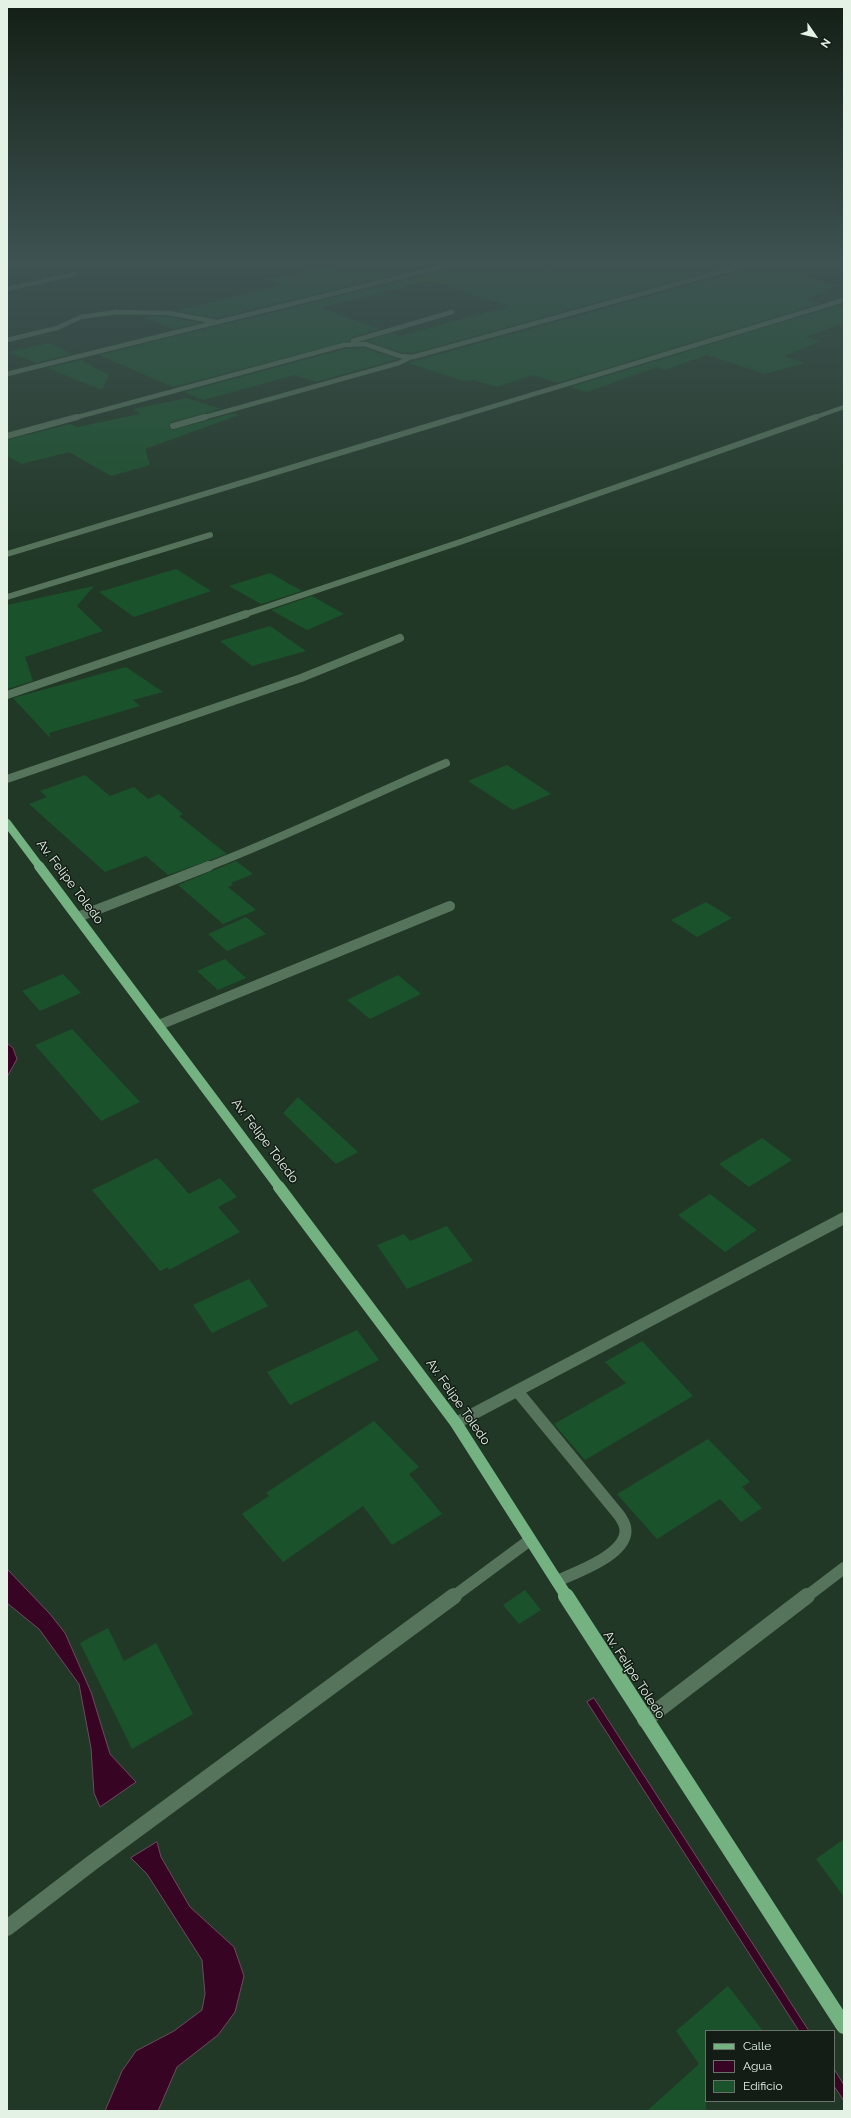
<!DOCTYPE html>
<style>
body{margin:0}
#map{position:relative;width:851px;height:2118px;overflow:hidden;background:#223827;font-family:Raleway,sans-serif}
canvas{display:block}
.frame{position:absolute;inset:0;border:8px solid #e4f2e6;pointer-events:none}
.legend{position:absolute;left:705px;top:2030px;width:130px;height:72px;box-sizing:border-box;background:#131d15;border:1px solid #677269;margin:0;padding:5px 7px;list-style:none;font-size:12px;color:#e4f2e6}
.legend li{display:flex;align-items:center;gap:8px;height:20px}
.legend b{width:20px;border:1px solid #677269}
.north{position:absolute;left:795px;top:16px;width:40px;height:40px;-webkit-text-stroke:3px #131d15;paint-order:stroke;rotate:124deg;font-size:11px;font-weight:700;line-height:16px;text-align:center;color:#e4f2e6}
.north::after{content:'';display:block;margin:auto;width:14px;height:18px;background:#e4f2e6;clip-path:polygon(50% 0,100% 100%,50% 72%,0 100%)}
</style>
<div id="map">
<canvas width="851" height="2118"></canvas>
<div class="frame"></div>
<ul class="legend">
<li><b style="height:5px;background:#75b282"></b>Calle</li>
<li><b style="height:11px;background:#380423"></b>Agua</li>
<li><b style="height:11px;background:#1a522b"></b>Edificio</li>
</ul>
<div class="north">N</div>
</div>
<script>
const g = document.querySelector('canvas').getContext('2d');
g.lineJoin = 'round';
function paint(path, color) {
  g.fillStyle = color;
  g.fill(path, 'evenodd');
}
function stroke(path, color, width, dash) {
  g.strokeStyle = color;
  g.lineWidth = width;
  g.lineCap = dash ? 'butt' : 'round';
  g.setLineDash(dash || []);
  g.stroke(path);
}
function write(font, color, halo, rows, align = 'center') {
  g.font = font + ' Raleway,sans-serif';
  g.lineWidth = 3;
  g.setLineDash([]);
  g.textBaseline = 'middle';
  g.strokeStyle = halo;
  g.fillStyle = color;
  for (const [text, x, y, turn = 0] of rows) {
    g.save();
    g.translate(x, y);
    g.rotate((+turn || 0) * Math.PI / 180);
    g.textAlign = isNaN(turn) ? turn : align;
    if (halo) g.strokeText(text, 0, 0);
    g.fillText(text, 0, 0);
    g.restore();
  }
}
const water = new Path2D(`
 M7,1043L13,1048L17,1059L7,1077Z
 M7,1569L50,1614L65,1633L91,1692L110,1754L136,1782L100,1807L94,1793L91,1748L79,1684L39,1629L7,1603Z
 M594,1698L809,2031H799L587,1702Z
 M157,1842L161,1857L190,1907L234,1947L244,1976L235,2012L218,2035L177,2067L158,2111H105L122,2071L136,2051L174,2031L202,2010L205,1994L202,1960L147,1874L131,1858Z
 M834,2069L844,2085V2101L834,2086Z`);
const building = new Path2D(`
 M342,263H443L217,318L176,311L286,284L266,280Z
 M461,263H549L552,266L560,269L564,267V263H740L413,353L401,352L367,341L392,333L400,336L510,306L429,281L320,308L380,329L352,337L349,341L173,387L99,355L458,267Z
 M757,263H829L830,267L805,277L838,285L828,289L833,290L806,299L822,303L558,383L533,375L497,387L473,380L464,381L408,363L754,267Z
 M836,306L844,308V323L805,337L822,341L784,356L805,363L765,374L707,355L665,370L657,367L587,392L570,387Z
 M152,316L169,317L200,323L173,329L145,318Z
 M50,343L71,354L36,363L8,352Z
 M364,348L398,359L316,382L295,375L203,400L184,392L345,349Z
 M81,360L109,375L102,390L47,368Z
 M187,398L221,409L171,422L169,427L172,430L234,413L239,415L145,449L150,465L111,476L69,452L22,464L7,456V440L70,424L77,427L140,414L133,409Z
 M176,569L211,591L134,617L99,592Z
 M270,573L302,591L261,604L229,586Z
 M94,586L77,606L103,631L25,657L33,681L7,689V605Z
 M312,596L344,614L307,630L271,610Z
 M270,626L306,651L252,666L220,641Z
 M126,667L163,692L133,700L140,706L49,733L51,739L13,698Z
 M507,765L551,794L513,810L468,781Z
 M85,775L110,796L134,787L148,799L159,794L183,814L179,816L227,854L168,875L146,856L105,872L29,804L47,797L40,791Z
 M236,861L253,874L231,883L233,885L228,887L256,910L223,924L178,885Z
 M706,902L732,918L697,937L671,920Z
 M246,917L266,934L227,951L208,934Z
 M225,959L246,978L218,990L197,971Z
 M63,974L81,993L40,1011L22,991Z
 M398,975L421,994L370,1019L347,1000Z
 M72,1029L140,1102L101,1121L35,1045Z
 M298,1097L358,1152L336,1164L283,1113Z
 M762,1138L792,1160L749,1187L719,1164Z
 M157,1158L189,1194L220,1178L237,1197L218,1207L240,1232L169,1270L168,1267L160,1271L92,1190Z
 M710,1194L757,1230L725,1252L678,1215Z
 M447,1226L473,1261L407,1289L377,1245L404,1234L410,1241Z
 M249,1279L268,1306L212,1333L193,1305Z
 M357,1330L379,1360L290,1405L267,1372Z
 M642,1341L693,1396L585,1460L554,1424L626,1383L605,1362Z
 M374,1421L419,1467L409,1474L442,1514L392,1545L363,1506L283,1562L242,1514L269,1496L266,1493Z
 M708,1439L750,1482L742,1487L762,1508L741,1522L720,1499L657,1539L617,1494Z
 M525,1590L541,1610L519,1624L503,1605Z
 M108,1628L124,1661L156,1643L193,1714L132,1749L80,1643Z
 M844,1839V1897L816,1859Z
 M728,1986L763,2031H706V2111H647L699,2064L676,2031Z`);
const minorFar5 = new Path2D(`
 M553,263L561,265
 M7,265L18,263
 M7,289L74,274
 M7,340L57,328L81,317L116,312L169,313L217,322
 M353,341L452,312
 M7,374L457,263
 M74,418L344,345L365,344L400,356L413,357L753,263
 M202,418L399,363L411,357
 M455,418L844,300
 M813,418L844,407`);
const minorFar4 = new Path2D(`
 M173,426L205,417
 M7,436L77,417
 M7,554L458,417
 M7,597L210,535
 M243,615L463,541L816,417`);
const minorFar3 = new Path2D(`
 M7,695L246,614
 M7,779L301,678L400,638
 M207,867C288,836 366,797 446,763`);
const minorFar2 = new Path2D(`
 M78,917L209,866
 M159,1025L450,906`);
const minorFar1 = new Path2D(`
 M518,1392L619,1515C623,1521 627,1527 625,1535C620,1557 575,1573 557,1581
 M456,1423L844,1218
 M453,1597L530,1540
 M806,1597L844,1568`);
const minor = new Path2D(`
 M645,1720L807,1596
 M7,1928L93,1862L454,1596`);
const majorFar3 = new Path2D(`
 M7,823L40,867`);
const majorFar2 = new Path2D(`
 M39,866L280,1188`);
const majorFar1 = new Path2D(`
 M279,1187L456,1423L567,1597`);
const major = new Path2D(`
 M566,1596L844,2026`);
const nearStreetnames = [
 ["Av. Felipe Toledo",70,882,53],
 ["Av. Felipe Toledo",265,1141,53],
 ["Av. Felipe Toledo",458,1402,55],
 ["Av. Felipe Toledo",634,1675,57]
];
paint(water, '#380423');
stroke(water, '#6c4b5e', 1);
paint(building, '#1a522b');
stroke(minorFar5, '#56735b', 4.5);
stroke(minorFar4, '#56735b', 6);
stroke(minorFar3, '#56735b', 8);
stroke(minorFar2, '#56735b', 10);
stroke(minorFar1, '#56735b', 12);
stroke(minor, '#56735b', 16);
stroke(majorFar3, '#75b282', 8);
stroke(majorFar2, '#75b282', 10);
stroke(majorFar1, '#75b282', 12);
stroke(major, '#75b282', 16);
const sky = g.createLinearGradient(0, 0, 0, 559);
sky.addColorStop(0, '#131f15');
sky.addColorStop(0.47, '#3e5352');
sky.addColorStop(1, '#3e535200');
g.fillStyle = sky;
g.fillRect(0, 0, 851, 559);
write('13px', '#e4f2e6', '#131d15', nearStreetnames);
</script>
